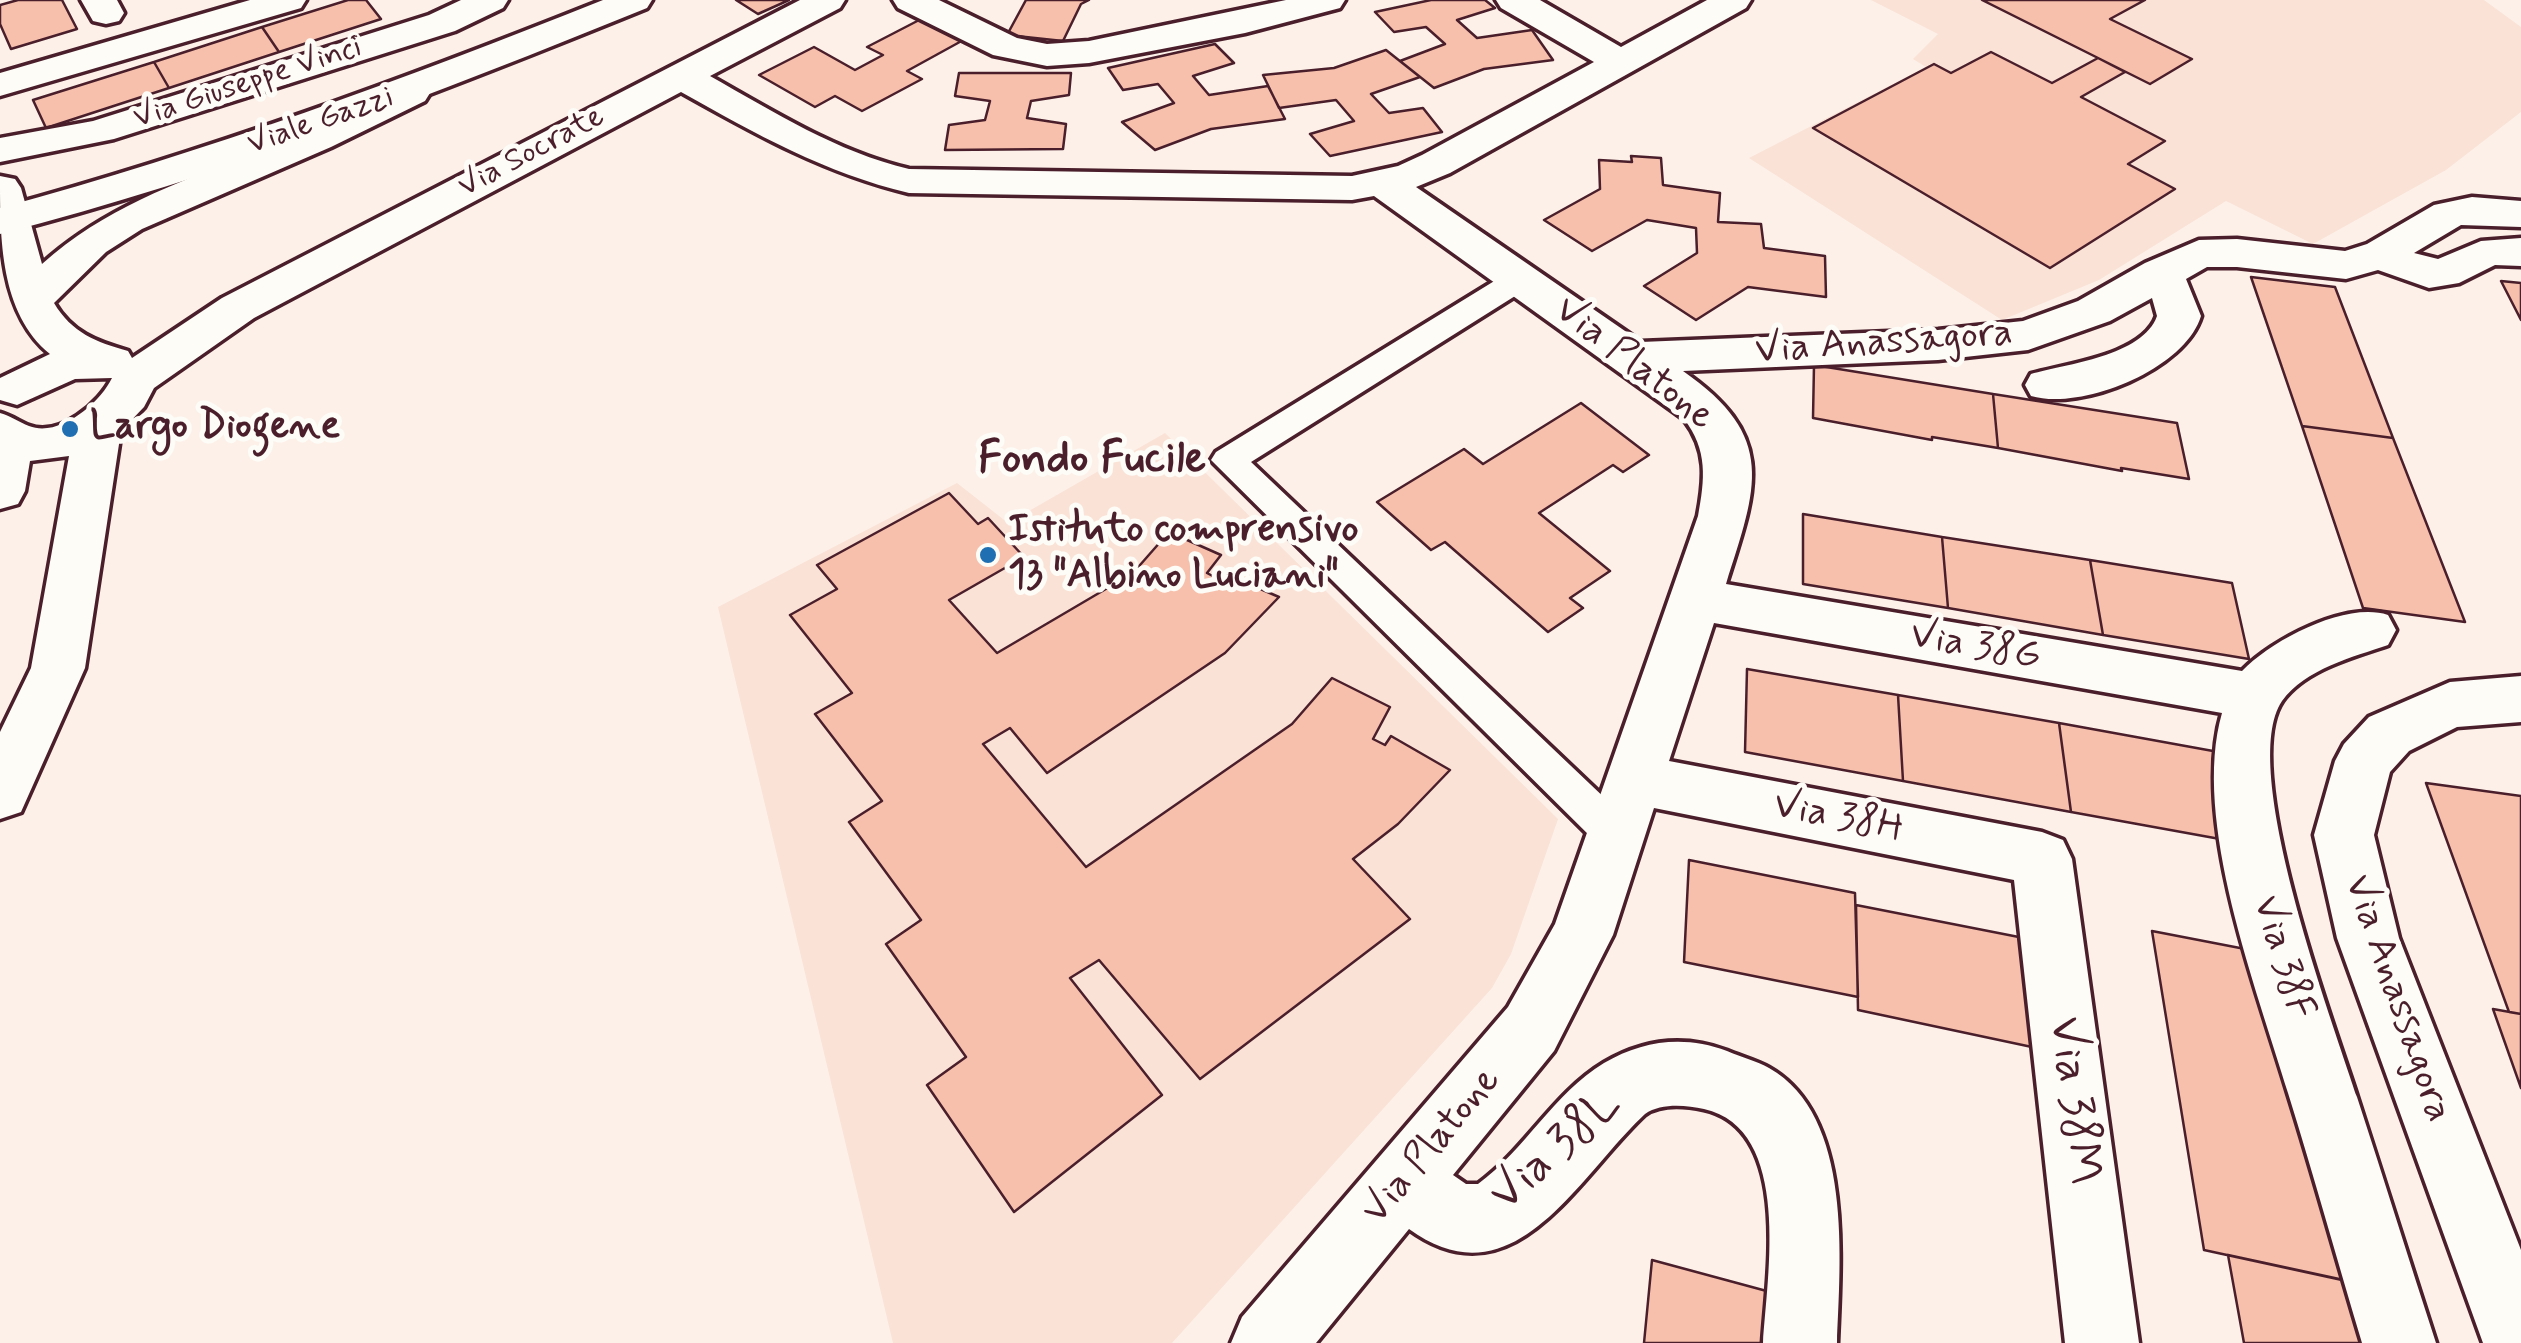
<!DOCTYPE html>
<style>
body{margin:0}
canvas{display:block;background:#fcf0e8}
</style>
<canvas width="2521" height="1343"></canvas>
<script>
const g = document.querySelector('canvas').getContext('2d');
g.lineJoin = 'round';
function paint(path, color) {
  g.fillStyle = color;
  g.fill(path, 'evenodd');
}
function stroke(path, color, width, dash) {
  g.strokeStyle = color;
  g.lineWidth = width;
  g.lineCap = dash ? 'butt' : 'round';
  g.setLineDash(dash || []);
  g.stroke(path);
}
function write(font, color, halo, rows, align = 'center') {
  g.font = font + ' Mynerve,sans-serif';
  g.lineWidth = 10;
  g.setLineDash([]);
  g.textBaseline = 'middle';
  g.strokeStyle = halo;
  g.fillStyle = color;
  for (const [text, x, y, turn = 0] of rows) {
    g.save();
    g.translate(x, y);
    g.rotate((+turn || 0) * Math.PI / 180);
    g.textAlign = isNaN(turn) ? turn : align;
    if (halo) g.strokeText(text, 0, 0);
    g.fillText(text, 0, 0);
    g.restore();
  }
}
const built = new Path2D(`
 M1871,0H2484L2521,27V112L2446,170L2313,244L2226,201L2099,280L2002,320L1749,158L1926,67L1913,59L1938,34Z
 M1165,433L1558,819L1511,954L1492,988L1172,1343H893L718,607L957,483L1008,523Z`);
const building = new Path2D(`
 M18,0H62L77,29L11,49L0,24V5Z
 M348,0H366L381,19L279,52L262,27Z
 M736,0H789L758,14Z
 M1026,0H1089L1081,4L1063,41L1007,35Z
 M1431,0H1485L1495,8L1457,20L1477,38L1532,30L1553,60L1484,69L1434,88L1400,61L1445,44L1426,27L1394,32L1375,12Z
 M1982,0H2145L2110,19L2192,59L2150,84Z
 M925,17L967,38L907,71L922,79L862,111L835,96L815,107L759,75L814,47L855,70L883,55L867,47Z
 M262,27L279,52L169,88L154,62Z
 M1215,44L1234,63L1193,76L1209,95L1268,86L1285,119L1211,129L1155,150L1122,122L1174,103L1158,84L1123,90L1108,68Z
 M1386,50L1420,77L1371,94L1389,113L1423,108L1442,132L1330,156L1310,134L1354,121L1336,100L1279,108L1263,75L1334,68Z
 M1991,52L2052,83L2098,58L2125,72L2081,97L2165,141L2128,164L2175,189L2050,268L1813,128L1934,64L1951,73Z
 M154,62L169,88L46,128L33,100Z
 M959,73H1071L1069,95L1031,101L1027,118L1066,124L1063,149L945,150L949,125L985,120L990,101L955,96Z
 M1631,156L1661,158L1663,185L1720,193L1718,222L1761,224L1764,248L1825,256L1826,297L1748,287L1696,320L1644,286L1697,253L1696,228L1647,220L1592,251L1544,220L1600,189L1599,160L1632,162Z
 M2251,277L2335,287L2393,438L2302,426Z
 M2501,281L2521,283V320Z
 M1814,365L1993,394L1998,448L1932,437V440L1813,418Z
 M1993,394L2177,423L2189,479L2121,468L2122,471L1998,448Z
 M1581,403L1649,455L1623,472L1613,465L1539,513L1610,571L1570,598L1583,608L1548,632L1445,542L1431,550L1377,502L1464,449L1483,464Z
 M2302,426L2393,438L2465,622L2363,608Z
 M949,493L978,524L988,518L1024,557L949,600L997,653L1133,573L1169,532L1221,555L1207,573L1222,581L1228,575L1279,597L1225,653L1047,773L1010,728L983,744L1086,867L1292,724L1332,678L1390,707L1373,739L1385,745L1391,736L1450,770L1398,824L1353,859L1410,919L1200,1079L1099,960L1070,978L1162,1095L1014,1212L927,1085L966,1057L886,944L921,920L849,822L882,801L815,714L852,693L790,615L837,589L817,565Z
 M1803,514L1942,537L1948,608L1803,584Z
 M1942,537L2090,560L2103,635L1948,608Z
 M2090,560L2232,583L2249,659L2103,635Z
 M1747,669L1898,695L1903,781L1745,752Z
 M1898,695L2059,723L2071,812L1903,781Z
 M2059,723L2213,751L2231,841L2071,812Z
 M2426,783L2521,796V1014L2509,1012Z
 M1689,860L1855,893L1858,997L1684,962Z
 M1856,905L2034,940L2046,1050L1858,1010Z
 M2152,931L2271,954L2342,1280L2204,1250Z
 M2493,1009L2521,1014V1088Z
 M2228,1255L2367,1285L2380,1343H2244Z
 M1652,1260L1774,1293L1772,1343H1644Z`);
const lane = new Path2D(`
 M1520,269L1531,272L1535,279L1531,286L1251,462L1630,822L1636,835L1630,848L1616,853L1602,848L1211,460L1216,452L1509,272Z`);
const street = new Path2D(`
 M81,0H117L124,13L119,21L106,24L93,21Z
 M250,0H306L301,8L0,96V73Z
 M461,0H508L503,8L455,31L114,139L0,162V138L93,121L429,15Z
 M800,0H845L840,8L710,76C774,112 837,152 909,169L1352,176L1398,166L1422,155L1594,62L1501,8L1496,0H1540L1621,47L1707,0H1751L1746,8L1450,173L1416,187L1641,342L1938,330L2023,321L2078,301L2145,263L2199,240L2237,239L2345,251L2367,244L2434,205L2472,197L2521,201V227L2461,225L2414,253L2438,259L2481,241L2521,238V266L2495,265L2459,283L2429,288L2378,270L2346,279L2237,267H2207L2186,279L2201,316C2185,369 2082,411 2031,396L2025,385L2031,374C2066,364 2143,356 2157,316L2152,298L2110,321L2028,350L1938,360L1683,371C1778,437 1757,487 1726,584L2242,671C2272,640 2346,601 2388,615L2396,630L2388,645C2353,657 2305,669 2282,701C2237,767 2333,1022 2357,1097C2384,1179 2409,1261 2436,1343H2362C2337,1260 2314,1176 2288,1093C2257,989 2191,820 2222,713L1714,623L1669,761L2042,832L2063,840L2072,859L2139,1343H2065L2014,880L1654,808L1613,935L1554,1051L1453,1175L1466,1184H1478C1525,1150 1554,1093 1604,1063C1643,1040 1685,1035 1727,1051C1741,1057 1757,1061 1769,1068C1854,1116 1840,1262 1837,1343H1763C1767,1277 1793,1129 1704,1109C1685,1105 1661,1103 1645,1114C1578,1176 1514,1306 1409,1229L1316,1343H1231L1242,1317L1508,1007L1555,924L1698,516C1705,479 1708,450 1684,419L1374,196L1352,200L909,193C825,173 756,134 681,92L254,318L154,388L144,407L121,431L85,668L21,812L0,819V732L31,668L69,456L30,461L25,491L18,504L0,509V413C11,416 19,422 29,426C59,438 100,403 112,378L75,379L17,405L0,400V378L50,354C0,313 0,239 0,176L15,179L21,188L42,264C104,208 174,185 251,153C300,132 349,108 397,85L411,82L425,85L430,93L425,101L331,147L142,229L106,252L54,303C72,333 96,342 128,351L132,358L222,298Z
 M893,0H939L1017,38L1047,44L1089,41L1286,0H1345L1340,8L1245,33L1089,63L1047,66L993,55L898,8Z
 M2521,676V722L2457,727L2409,751L2390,772L2374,835L2399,938L2521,1250V1343H2483L2337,938L2314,835L2335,761L2344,744L2369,717L2450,682Z`);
const secondary = new Path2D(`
 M603,0H652L647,8C435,94 222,177 0,234V208C206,152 405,79 603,0Z`);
const markers = [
 [70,429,10,"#1f6fb2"],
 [988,555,10,"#1f6fb2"]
];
const farStreetnames = [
 ["Via Giuseppe Vinci",248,84,-18],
 ["Viale Gazzi",321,122,-19],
 ["Via Socrate",532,153,-28]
];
const streetNames = [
 ["Via Anassagora",1884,344,-4],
 ["Via Platone",1633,365,38],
 ["Via 38G",1975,648,10],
 ["Via 38H",1838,819,11],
 ["Via 38F",2281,958,73],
 ["Via Anassagora",2396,999,71],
 ["Via Platone",1433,1147,-50]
];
const poiNames = [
 ["Largo Diogene",90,429],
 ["Istituto comprensivo",1008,532],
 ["13 \"Albino Luciani\"",1008,578]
];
const quarterNames = [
 ["Fondo Fucile",1092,462]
];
const nearStreetnames = [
 ["Via 38M",2072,1101,83],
 ["Via 38L",1557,1152,-42]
];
paint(built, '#fae2d6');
paint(building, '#f7c0ac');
stroke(building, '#4a1f2b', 2.5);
stroke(lane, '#4a1f2b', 7);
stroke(street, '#4a1f2b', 7);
stroke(secondary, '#4a1f2b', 7);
paint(lane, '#fdfcf7');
paint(street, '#fdfcf7');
paint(secondary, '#fdfcf7');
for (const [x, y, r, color] of markers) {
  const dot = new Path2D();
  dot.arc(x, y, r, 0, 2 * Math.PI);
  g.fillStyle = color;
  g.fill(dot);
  stroke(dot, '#fdfcf7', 4);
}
write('32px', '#4a1f2b', '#fdfcf7', farStreetnames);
write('40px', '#4a1f2b', '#fdfcf7', streetNames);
write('bold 40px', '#4a1f2b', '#fdfcf7', poiNames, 'left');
write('bold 45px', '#4a1f2b', '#fdfcf7', quarterNames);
write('48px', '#4a1f2b', '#fdfcf7', nearStreetnames);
</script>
